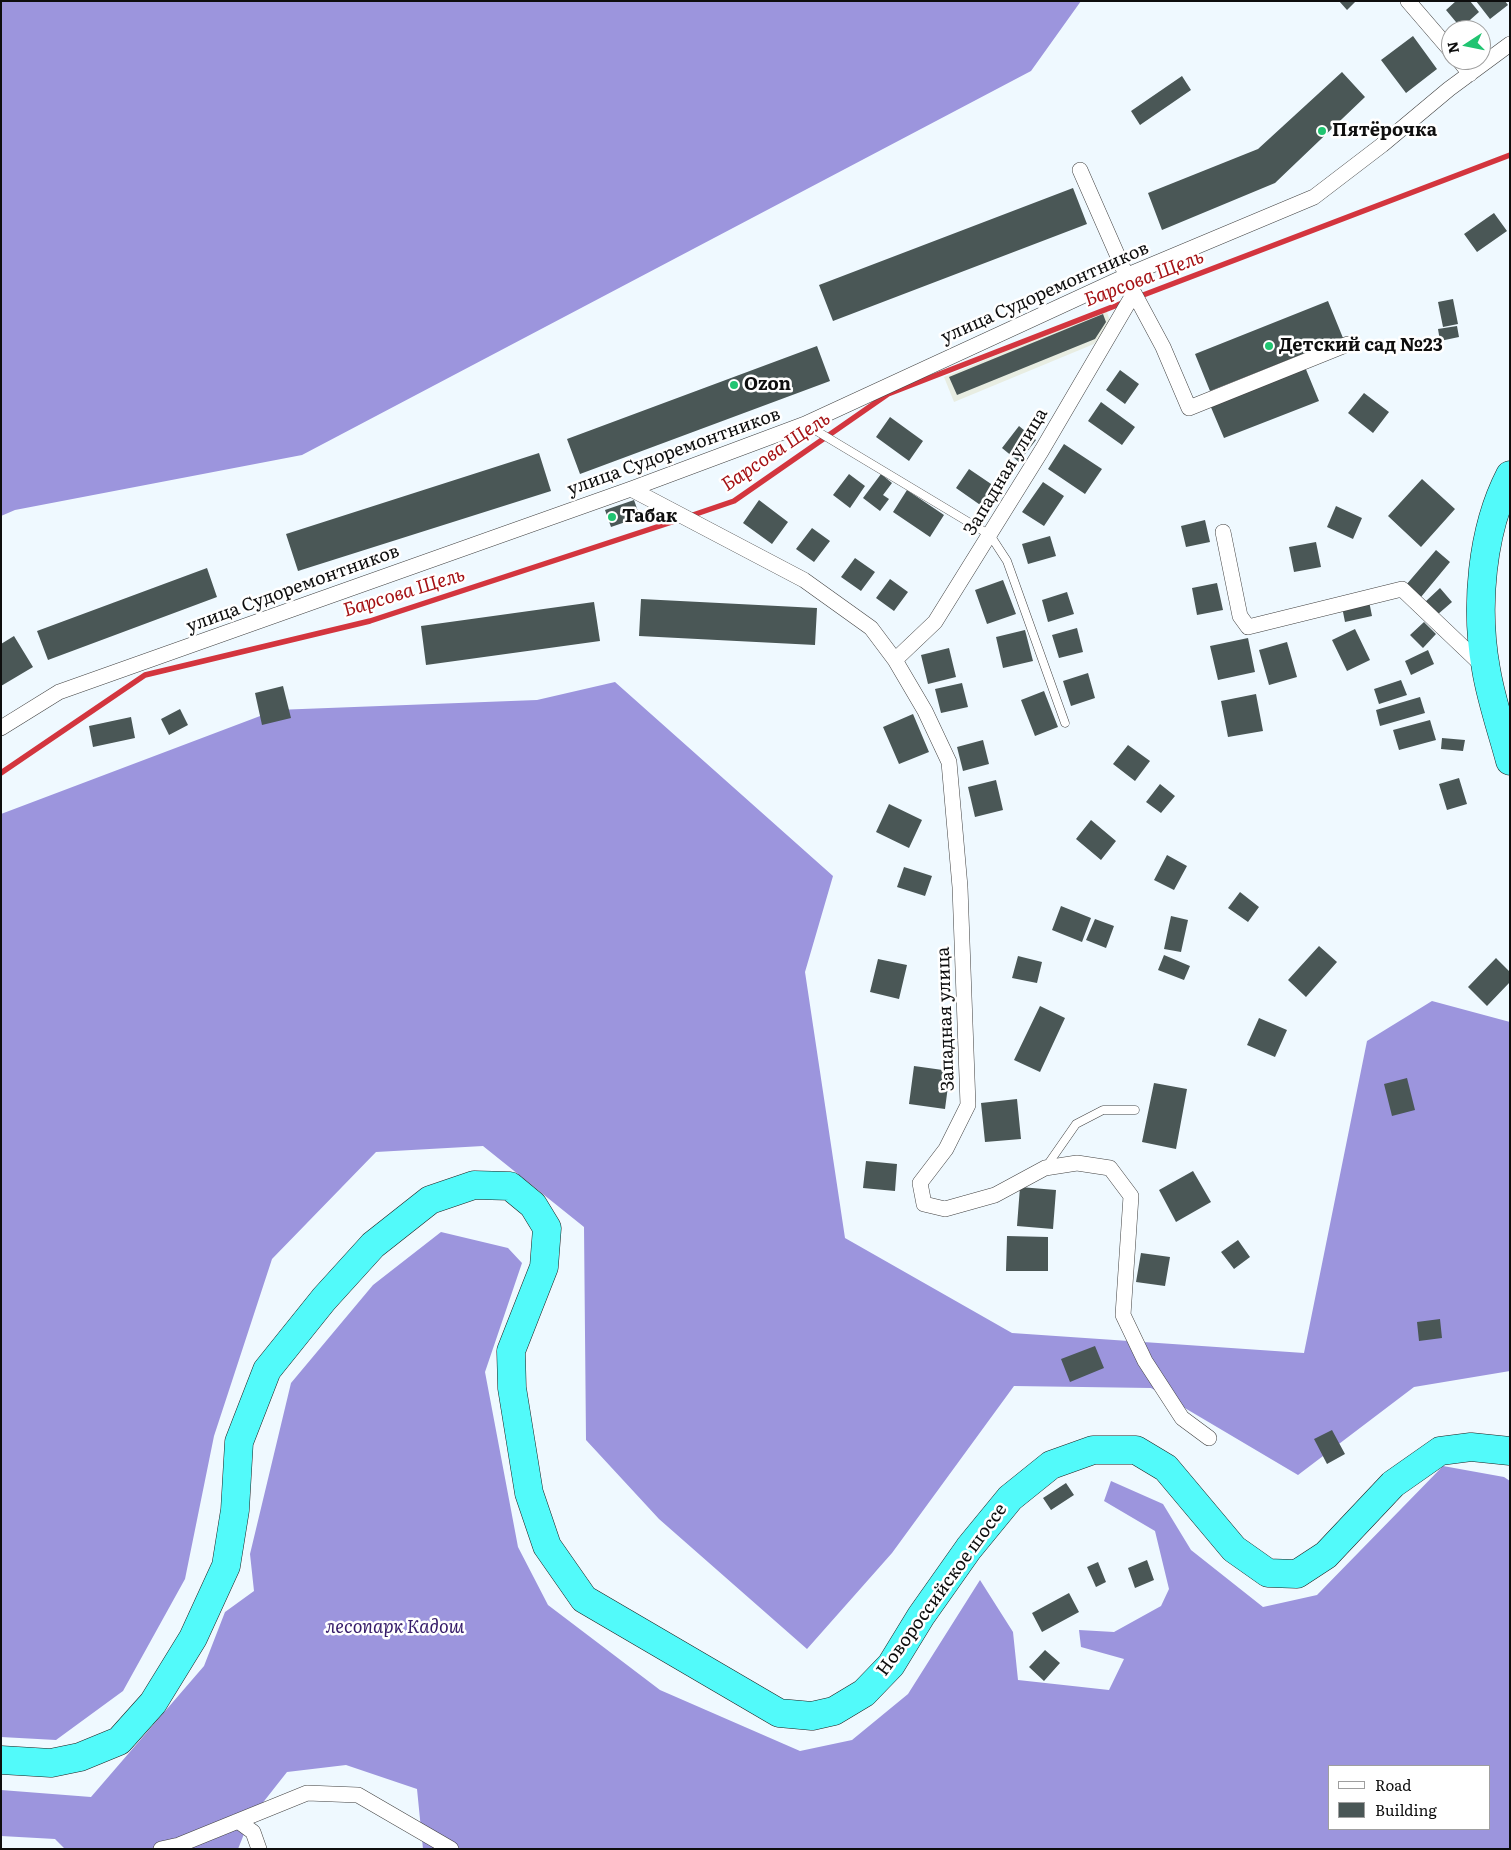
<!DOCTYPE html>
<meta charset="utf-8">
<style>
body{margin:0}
#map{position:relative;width:1511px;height:1850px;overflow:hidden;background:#eff9ff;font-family:Literata,serif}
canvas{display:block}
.frame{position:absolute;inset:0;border:2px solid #0e0e0e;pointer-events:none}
.legend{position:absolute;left:1328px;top:1765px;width:162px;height:65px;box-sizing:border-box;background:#fff;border:1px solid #9f9f9f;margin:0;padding:6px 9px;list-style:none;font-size:15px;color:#0e0e0e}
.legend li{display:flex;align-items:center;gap:10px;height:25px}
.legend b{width:25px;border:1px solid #9f9f9f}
.north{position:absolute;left:1441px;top:20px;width:50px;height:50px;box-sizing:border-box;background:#fff;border:1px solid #9f9f9f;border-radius:50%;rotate:259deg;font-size:14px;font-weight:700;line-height:20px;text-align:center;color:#0e0e0e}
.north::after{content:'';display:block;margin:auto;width:18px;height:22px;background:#20c471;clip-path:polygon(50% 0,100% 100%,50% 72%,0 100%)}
</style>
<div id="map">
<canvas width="1511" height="1850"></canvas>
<div class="frame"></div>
<ul class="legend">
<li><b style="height:6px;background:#fff"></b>Road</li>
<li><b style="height:14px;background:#4a5756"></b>Building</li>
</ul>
<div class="north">N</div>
</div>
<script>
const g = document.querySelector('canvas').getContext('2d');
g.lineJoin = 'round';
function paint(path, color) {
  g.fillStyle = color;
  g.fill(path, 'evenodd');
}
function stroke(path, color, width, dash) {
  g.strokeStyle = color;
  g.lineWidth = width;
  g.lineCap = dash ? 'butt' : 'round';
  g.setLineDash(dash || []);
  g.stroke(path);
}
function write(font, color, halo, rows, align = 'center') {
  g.font = font + ' Literata,serif';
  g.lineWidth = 5;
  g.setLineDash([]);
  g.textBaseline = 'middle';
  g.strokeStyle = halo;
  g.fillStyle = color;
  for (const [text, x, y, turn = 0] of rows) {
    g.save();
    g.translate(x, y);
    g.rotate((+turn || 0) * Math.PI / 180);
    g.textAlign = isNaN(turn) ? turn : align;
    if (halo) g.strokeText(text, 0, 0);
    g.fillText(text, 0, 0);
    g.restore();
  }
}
const industrial = new Path2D(`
 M1106,309L1111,324L1094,344L954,402L944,377Z`);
const forest = new Path2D(`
 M1,1H1081L1031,71L302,455L15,510L1,516Z
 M615,682L833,876L805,972L845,1238L1012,1333L1304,1353L1367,1041L1432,1001L1510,1022V1371L1414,1387L1298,1475L1151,1388L1014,1386L892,1553L807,1649L659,1519L586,1440L584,1227L483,1146L376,1152L272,1259L214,1436L185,1579L123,1691L56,1740L1,1737V814L276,710L537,700Z
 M441,1232L508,1248L522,1263L485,1372L518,1547L548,1605L660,1690L800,1751L852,1740L908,1694L980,1580L1013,1632L1018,1680L1109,1690L1124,1659L1081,1647L1079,1630L1114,1632L1161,1606L1169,1589L1155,1531L1104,1501L1111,1481L1163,1504L1191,1550L1263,1607L1317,1595L1443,1466L1504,1477L1510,1481V1849H423L417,1789L346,1765L287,1772L250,1819L238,1849H65L55,1839L1,1836V1790L91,1797L204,1666L225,1612L254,1591L250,1554L291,1383L373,1285ZM1330,1766H1490V1829H1330Z`);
const stream = new Path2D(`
 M1138,297L1510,155
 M690,516L734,501L888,394L1125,302
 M1,773L145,675L370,621L681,519`);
const building = new Path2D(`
 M1339,1H1356L1347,10Z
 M1456,1H1470L1479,12L1461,28L1446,10Z
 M1476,1H1505L1508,5L1490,19Z
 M1413,36L1437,69L1406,93L1381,60Z
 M1342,72L1365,97L1275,183L1162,230L1148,193L1258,149Z
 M1182,76L1191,90L1140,125L1131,111Z
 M1073,188L1087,224L833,321L819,285Z
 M1494,213L1507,231L1477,252L1464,234Z
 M1453,299L1458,324L1443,327L1438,302Z
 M1328,301L1343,338L1210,391L1195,354Z
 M1103,314L1106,322L1095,339L957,395L949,377Z
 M1457,326L1459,337L1440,341L1438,329Z
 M817,346L830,381L580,474L567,439Z
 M1305,367L1319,401L1224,438L1210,405Z
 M1120,370L1139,384L1125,404L1106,390Z
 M1364,393L1389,412L1373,433L1348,413Z
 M1101,402L1135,427L1122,445L1088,421Z
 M890,417L923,441L909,461L876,437Z
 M1019,426L1036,440L1019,462L1002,448Z
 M1064,444L1102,469L1085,494L1048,469Z
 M539,453L551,491L298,571L286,534Z
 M969,469L1000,490L986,509L956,488Z
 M849,474L865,486L850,508L833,495Z
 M881,474L892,483L883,495L889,499L880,511L863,498Z
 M1422,479L1455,509L1421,547L1388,516Z
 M1043,482L1064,496L1044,526L1022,512Z
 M907,490L944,515L930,537L893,512Z
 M634,500L640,517L611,527L605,510Z
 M759,500L788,522L772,544L743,523Z
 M1336,506L1362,518L1353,539L1327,527Z
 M1205,520L1210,542L1186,547L1181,526Z
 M812,528L830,541L814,562L796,549Z
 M1050,536L1056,556L1028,564L1022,544Z
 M1316,542L1321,567L1294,572L1289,547Z
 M1436,550L1450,562L1421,597L1406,585Z
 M855,558L875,572L861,591L841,577Z
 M207,568L217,597L48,660L37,631Z
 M890,579L908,592L894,611L876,598Z
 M1003,580L1016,614L987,624L975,590Z
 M1217,583L1223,610L1197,615L1192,588Z
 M1440,588L1452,602L1437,615L1425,602Z
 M1067,592L1074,614L1048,622L1042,600Z
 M641,599L817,608L815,645L639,636Z
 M1369,601L1372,616L1345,622L1342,607Z
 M594,602L600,641L426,665L421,626Z
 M1424,622L1436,634L1423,648L1410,635Z
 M1077,628L1083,652L1059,658L1052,635Z
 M1355,629L1370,660L1347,671L1332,640Z
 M1025,630L1033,661L1003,668L996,637Z
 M14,636L33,667L1,686V644Z
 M1248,638L1255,672L1218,680L1210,646Z
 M1287,642L1297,677L1269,685L1259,650Z
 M949,648L956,677L928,684L921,655Z
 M1428,650L1434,664L1411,675L1405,661Z
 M1088,673L1095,698L1071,706L1063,681Z
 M1401,680L1407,695L1379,704L1374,689Z
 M962,683L968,707L941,713L935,689Z
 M283,686L291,718L262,725L255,693Z
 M1044,691L1058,727L1035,736L1021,700Z
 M1256,694L1263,731L1228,737L1221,701Z
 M1420,697L1425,713L1380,726L1376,710Z
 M180,709L188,725L169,735L161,719Z
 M913,714L929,752L899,764L883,727Z
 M131,717L135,738L93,747L89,726Z
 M1430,720L1436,740L1399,750L1393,730Z
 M1442,738L1465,740L1463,751L1441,749Z
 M983,740L989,764L963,771L957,747Z
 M1128,745L1150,761L1135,781L1113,764Z
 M1459,778L1467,804L1447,810L1439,784Z
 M996,780L1003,810L975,817L968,787Z
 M1160,784L1175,796L1161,813L1146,802Z
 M889,804L922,820L909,848L876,832Z
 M1091,820L1116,841L1101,860L1076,839Z
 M1167,855L1187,866L1174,890L1154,880Z
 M904,867L932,876L925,896L897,887Z
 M1240,892L1259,907L1248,922L1228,908Z
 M1061,906L1091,918L1082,942L1052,930Z
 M1171,916L1188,920L1181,952L1164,949Z
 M1095,919L1114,926L1106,948L1086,940Z
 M1319,946L1337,962L1306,997L1288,980Z
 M1164,955L1190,966L1184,980L1158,970Z
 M1018,956L1042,962L1037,983L1012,978Z
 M1496,958L1510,972V982L1487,1006L1468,987Z
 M878,959L907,965L899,999L870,992Z
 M1040,1006L1065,1018L1040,1072L1014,1060Z
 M1259,1018L1287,1030L1275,1057L1247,1045Z
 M914,1066L950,1071L945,1109L909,1104Z
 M1407,1078L1415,1110L1392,1116L1384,1084Z
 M1154,1083L1187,1089L1176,1149L1142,1142Z
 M1017,1099L1021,1139L985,1142L981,1103Z
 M866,1161L897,1164L895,1191L863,1188Z
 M1193,1171L1211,1202L1176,1222L1159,1190Z
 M1020,1187L1056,1190L1053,1229L1017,1226Z
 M1007,1236L1048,1237V1271H1006Z
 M1238,1240L1250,1257L1234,1269L1221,1252Z
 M1141,1253L1170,1257L1165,1286L1136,1282Z
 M1440,1319L1442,1338L1419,1341L1417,1322Z
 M1095,1346L1104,1368L1070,1382L1061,1359Z
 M1332,1430L1345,1454L1327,1464L1314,1439Z
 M1066,1483L1074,1495L1051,1510L1043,1498Z
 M1147,1560L1154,1580L1135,1588L1128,1568Z
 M1098,1562L1106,1582L1096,1587L1087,1567Z
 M1069,1593L1079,1612L1042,1632L1032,1613Z
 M1045,1650L1060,1663L1044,1681L1029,1667Z`);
const lane = new Path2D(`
 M805,424L990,535L1007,561L1065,723
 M1046,1167L1076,1124L1103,1110H1135`);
const street = new Path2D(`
 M1408,1L1451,51
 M1459,60L1470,74
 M1080,170L1134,293L1163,347L1189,408L1348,344
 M631,489L804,580L871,628L895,660L925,711L949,762L960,887L968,1105L946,1149L920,1183L924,1204L945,1209L995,1195L1045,1168L1077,1163L1110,1168L1131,1196L1123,1315L1145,1361L1182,1418L1209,1438
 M1223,532L1240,616L1248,627L1402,589L1485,668
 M895,660L935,622L1042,450L1134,293
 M1,728L59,692L631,489L805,424L1128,275L1314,197L1382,145L1449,89L1510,44
 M238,1821L253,1832L259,1849
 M161,1849L179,1845L307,1793L358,1795L451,1849`);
const highway = new Path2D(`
 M1510,475C1481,531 1475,608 1486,669C1491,700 1502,731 1510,761
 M1,1760L51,1763L80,1757L119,1741L153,1703L193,1638L226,1566L235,1510L239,1442L267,1370L324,1299L373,1245L430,1200L474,1185L510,1186L533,1205L547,1228L544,1267L511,1351L512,1388L529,1493L547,1546L584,1599L779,1713L812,1716L834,1711L864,1693L891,1665L921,1616L969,1548L1010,1498L1051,1465L1093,1450H1136L1166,1468L1234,1549L1268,1573L1297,1574L1326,1555L1393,1484L1440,1451L1471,1447L1510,1451`);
const markers = [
 [1322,131,5,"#20c471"],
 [1269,346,5,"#20c471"],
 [734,385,5,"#20c471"],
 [612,517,5,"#20c471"]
];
const poiNames = [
 ["Пятёрочка",1332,131],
 ["Детский сад №23",1279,346],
 ["Ozon",744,385],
 ["Табак",622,517]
];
const streetNames = [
 ["улица Судоремонтников",1045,293,-24],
 ["улица Судоремонтников",674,452,-20],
 ["Западная улица",1006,472,-59],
 ["улица Судоремонтников",293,589,-20],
 ["Западная улица",946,1019,-92],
 ["Новороссийское шоссе",942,1590,-54]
];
const parkNames = [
 ["лесопарк Кадош",395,1628]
];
const waterNames = [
 ["Барсова Щель",1144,279,-21],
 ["Барсова Щель",776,452,-34],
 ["Барсова Щель",404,593,-17]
];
paint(industrial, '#e8ede2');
paint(forest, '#9c95dd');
stroke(stream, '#d3353e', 5.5);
paint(building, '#4a5756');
stroke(lane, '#414141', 9);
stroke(street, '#414141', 16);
stroke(highway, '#1f1f1f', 29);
stroke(lane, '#fff', 8);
stroke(street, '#fff', 15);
stroke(highway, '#52fafa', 28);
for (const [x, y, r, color] of markers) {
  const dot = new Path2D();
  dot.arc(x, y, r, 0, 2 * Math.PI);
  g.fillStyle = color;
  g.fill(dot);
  stroke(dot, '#fff', 2);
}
write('bold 18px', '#0e0e0e', '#fff', poiNames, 'left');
write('18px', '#0e0e0e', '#fff', streetNames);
write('italic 18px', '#351b69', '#fff', parkNames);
write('italic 19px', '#a51215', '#fff', waterNames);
</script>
